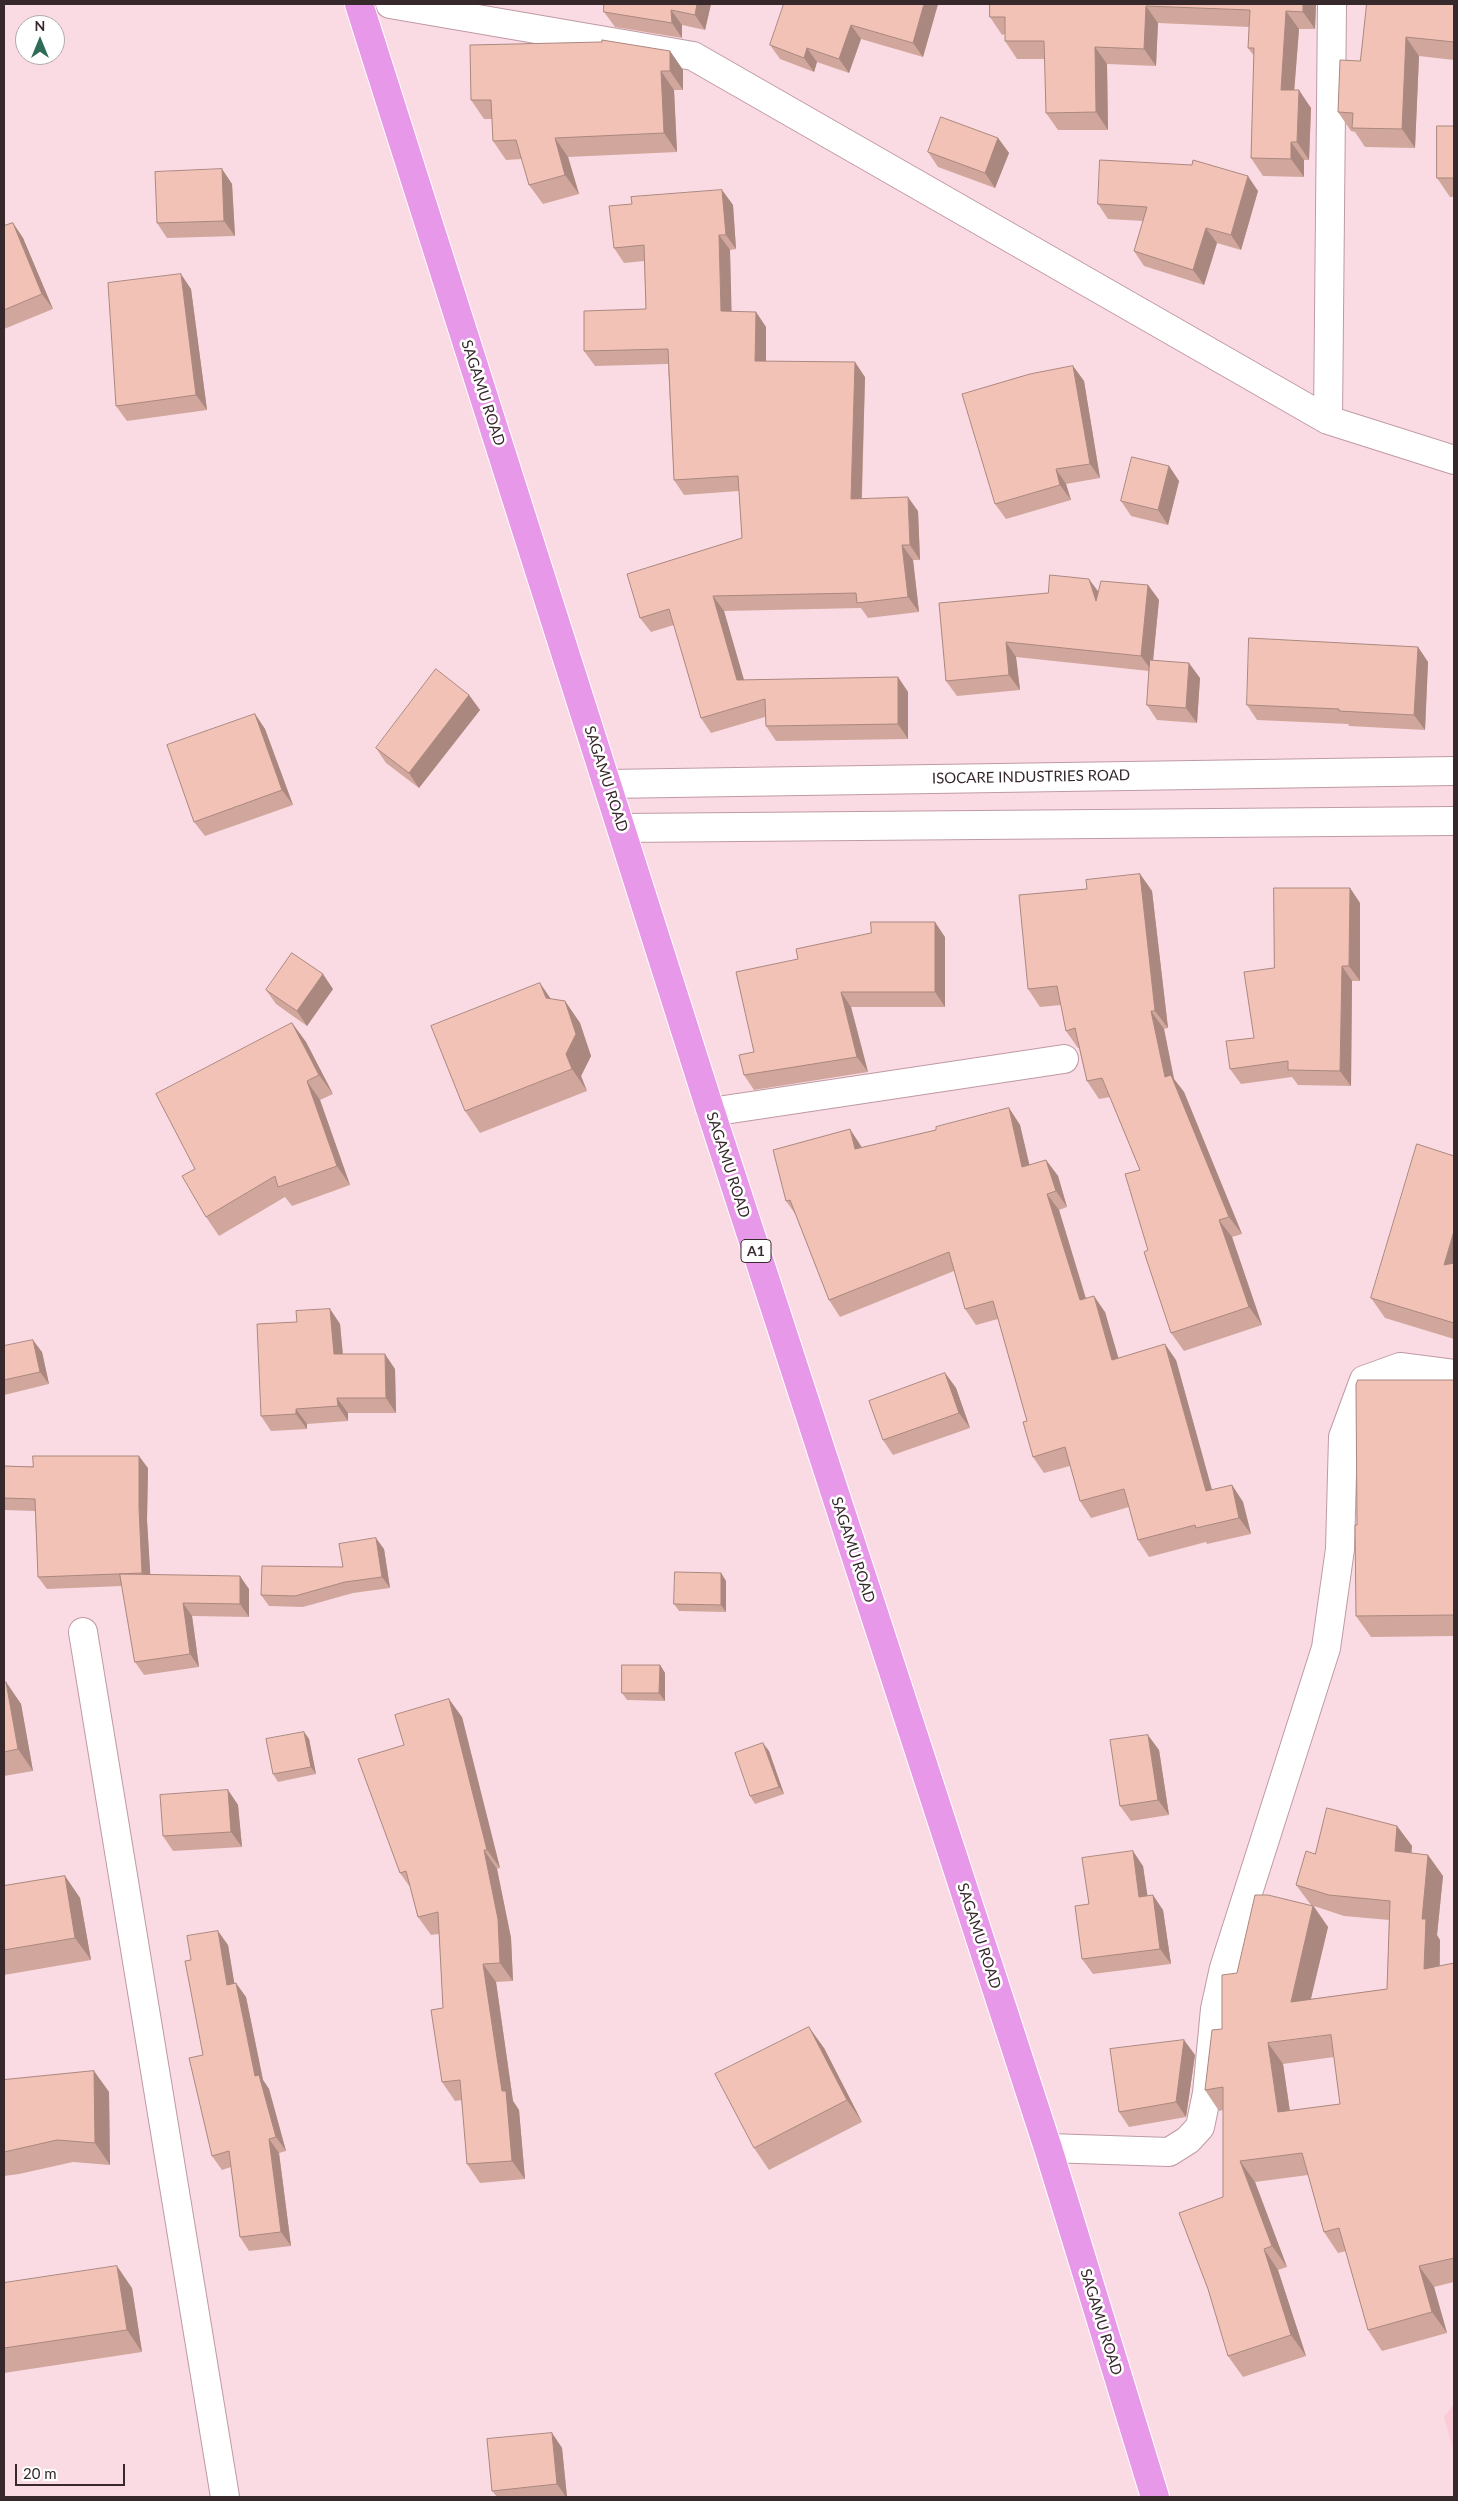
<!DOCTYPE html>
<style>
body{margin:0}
#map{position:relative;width:1458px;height:2501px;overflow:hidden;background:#fbdbe3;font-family:Lato,sans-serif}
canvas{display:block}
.frame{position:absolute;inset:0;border:5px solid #37282c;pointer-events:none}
.north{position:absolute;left:15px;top:15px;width:50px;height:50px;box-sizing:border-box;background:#fff;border:1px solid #afa9ab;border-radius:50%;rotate:0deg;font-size:14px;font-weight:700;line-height:20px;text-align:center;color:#37282c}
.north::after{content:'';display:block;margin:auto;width:18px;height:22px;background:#2f6c57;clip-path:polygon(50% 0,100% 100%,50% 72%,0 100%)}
.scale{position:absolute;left:15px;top:2464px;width:110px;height:22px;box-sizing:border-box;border:2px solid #37282c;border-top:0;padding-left:6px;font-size:15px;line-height:18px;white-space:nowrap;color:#37282c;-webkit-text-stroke:4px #fff;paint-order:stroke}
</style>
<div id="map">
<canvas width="1458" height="2501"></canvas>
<div class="frame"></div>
<div class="north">N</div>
<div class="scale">20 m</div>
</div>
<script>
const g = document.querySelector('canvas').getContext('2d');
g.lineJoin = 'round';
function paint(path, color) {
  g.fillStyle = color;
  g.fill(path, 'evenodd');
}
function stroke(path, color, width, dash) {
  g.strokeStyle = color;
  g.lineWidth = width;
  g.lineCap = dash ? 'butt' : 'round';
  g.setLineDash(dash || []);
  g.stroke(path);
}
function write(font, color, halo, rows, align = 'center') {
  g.font = font + ' Lato,sans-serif';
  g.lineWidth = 5;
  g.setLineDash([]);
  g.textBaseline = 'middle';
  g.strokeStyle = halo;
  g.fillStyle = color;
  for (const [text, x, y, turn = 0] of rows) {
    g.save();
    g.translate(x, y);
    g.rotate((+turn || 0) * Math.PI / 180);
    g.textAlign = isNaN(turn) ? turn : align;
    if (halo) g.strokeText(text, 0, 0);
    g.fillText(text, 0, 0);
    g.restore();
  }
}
const built = new Path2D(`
 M1454,2404V2452L1444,2417Z`);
const minor = new Path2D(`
 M390,4L693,56L1328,420L1454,460
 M1328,420L1332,4
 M711,1112L1064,1059
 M83,1632L225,2497
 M1048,2148L1169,2152L1188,2140L1200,2127L1207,2093L1215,2009L1224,1968L1326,1648L1340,1549L1343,1437L1364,1380L1400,1367L1454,1374`);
const tertiary = new Path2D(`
 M607,784L1454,771
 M622,828L1454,821`);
const trunk = new Path2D(`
 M359,4L711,1112L1048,2148L1155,2497`);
const wall = new Path2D(`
 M711,4L705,30L682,25V38L615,27L604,12Z
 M938,4L923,57L861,39L849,73L817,62L814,72L780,59L770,45Z
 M990,4H1316L1315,29H1299L1294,90L1311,108L1309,160H1304V177L1263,176L1251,158L1254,56L1248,48L1249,27L1158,23L1156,66L1107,64L1108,130H1058L1046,113L1045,59H1017L1005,41V34L1002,35L990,17Z
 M1454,4V60L1419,56L1415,148L1365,147L1355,132L1351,131L1338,112L1360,61Z
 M670,51L683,70V90H674L677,152L568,157L579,194L543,204L529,185L522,159L506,160L493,141L492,119H484L471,100Z
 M1454,126V197H1450L1437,178Z
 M998,138L1009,153L995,188L938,167L928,152Z
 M222,169L232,184L235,236L167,238L157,223Z
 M722,190L733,205L736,249L730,250L731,312H756L766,327V361L865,377L862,499L918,511L920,560H913L919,612L868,618L861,608L724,611L744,680L898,677L908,692V739L776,741L766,726L765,717L711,733L701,718L674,625L651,632L640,618L742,538L739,491L684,495L674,480L668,364L595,366L584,351L646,309L644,261L624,263L614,248Z
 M1258,191L1241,250L1217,243L1204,285L1144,266L1134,251L1143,221L1108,219L1098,204Z
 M13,223L23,238L53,309L4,329V226Z
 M191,289L207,410L127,421L116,406Z
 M1073,366L1084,381L1100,478L1066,484L1071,500L1006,519L995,504Z
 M1169,466L1179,481L1168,525L1131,516L1121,501Z
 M1148,585L1159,600L1153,660L1200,678L1197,723L1157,720L1147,705L1149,671L1016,657L1020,690L957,696L946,681L939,603L1098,592Z
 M1418,647L1428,662L1425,730L1349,726L1348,724L1257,720L1247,705Z
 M469,695L480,710L419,788L386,763L376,748Z
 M255,714L265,729L293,805L205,836L194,822Z
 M1140,874L1152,891L1168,1028L1164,1029L1174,1079L1184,1092L1242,1234L1232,1237L1262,1325L1184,1351L1171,1333L1148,1250L1140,1170L1110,1097L1099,1099L1087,1081L1079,1048H1078L1066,1031L1061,1005L1040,1007L1028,989L1087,889Z
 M1350,888L1360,903V981H1352L1351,1086L1298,1085L1292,1077L1241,1084L1230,1069L1254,1038L1274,968Z
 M945,937V1007H851L868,1072L754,1090L744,1075L754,1052L736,972Z
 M333,989L307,1026L276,1004L266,990Z
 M551,999L565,1001L580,1023L591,1056L581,1076L587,1091L480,1133L465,1111Z
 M292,1023L306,1042L333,1094L320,1100L350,1185L292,1206L285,1197L219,1236L206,1217L195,1169Z
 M1009,1108L1020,1125L1029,1165L1046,1160L1058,1176L1067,1207L1059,1210L1086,1298L1105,1312L1118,1358L1176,1360L1212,1490L1232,1485L1243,1502L1251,1534L1207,1544L1206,1542L1149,1557L1138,1540L1129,1507L1091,1518L1080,1501L1070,1466L1044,1473L1033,1457L1027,1421L998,1319L976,1325L965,1309L954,1271L840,1317L829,1300L796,1215L786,1201L861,1146L862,1148L936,1130Z
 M1454,1156V1339L1385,1318L1371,1298Z
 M330,1309L340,1324L343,1354L395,1369L396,1413H348V1421L307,1424V1429L271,1431L261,1416L297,1322Z
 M4,1346L42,1352L49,1384L4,1395Z
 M945,1373L956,1388L970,1428L893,1455L883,1440Z
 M1454,1380V1636L1371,1637L1356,1616L1357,1525Z
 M4,1466L148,1468L147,1520L150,1574L249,1589V1617L192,1616L199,1667L144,1675L135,1662L122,1586L47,1589L38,1577L35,1511L4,1510Z
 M384,1549L390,1588L353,1593L303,1607L269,1606L261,1595L343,1567Z
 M721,1573L726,1581V1612L679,1611L674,1604Z
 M660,1665L665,1673V1701L627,1700L622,1693Z
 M4,1682H6L21,1704L33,1771L4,1776Z
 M462,1717L500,1868L497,1869L511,1938L513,1981L496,1982L513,2101L519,2110L525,2179L480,2183L467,2164L462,2100L455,2101L442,2082L443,2008L439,1934L431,1935L418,1917L410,1887L400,1873L404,1745Z
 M304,1732L309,1739L316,1774L278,1782L273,1774Z
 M1159,1750L1169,1815L1131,1821L1120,1806Z
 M769,1751L784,1794L755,1804L750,1796Z
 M228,1790L238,1805L242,1847L173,1851L163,1836Z
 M1397,1826L1412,1846L1411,1853L1428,1855L1443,1876L1437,1935L1440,1940V1966L1454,1963V2282L1434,2287L1447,2333L1382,2351L1368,2330L1346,2251L1338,2253L1324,2232L1308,2175L1255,2182L1287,2267L1278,2270L1306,2356L1243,2377L1228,2356L1223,2110L1219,2111L1205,2090L1222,2029L1237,1973L1311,1905L1296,1885L1315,1854ZM1314,1906L1344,1916L1389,1920L1387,1989L1311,1999L1328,1927ZM1334,2057L1340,2104L1290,2111L1283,2064Z
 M1143,1866L1147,1896L1163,1910L1171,1964L1093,1974L1082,1959L1089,1904Z
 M65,1876L80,1898L91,1960L4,1975V1886Z
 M228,1945L234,1983L246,1997L263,2080L269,2089L286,2151L279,2153L291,2246L249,2251L240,2237L231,2167L222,2170L212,2156L203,2055L191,1960Z
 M1184,2040L1195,2055L1186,2117L1129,2127L1119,2112Z
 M824,2048L862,2122L769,2170L754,2148Z
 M94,2071L109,2092L110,2165L73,2162L19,2174L4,2176V2080Z
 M4,2283L132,2288L142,2352L4,2373Z
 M552,2433L562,2448L567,2497H497L492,2491Z`);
const shadedWall = new Path2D(`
 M697,4H711L705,30L695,15Z
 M924,4H938L923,57L913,43Z
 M1303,4H1316L1315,29L1303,12Z
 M1146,6L1158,23L1156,66L1144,49Z
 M671,10L682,25V38L672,23Z
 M1286,11L1299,29L1293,107L1281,90Z
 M851,25L861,39L849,73L839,59Z
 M1406,37L1419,56L1415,148L1402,129Z
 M1095,47L1107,64L1108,130L1096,112Z
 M807,48L817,62L814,72L804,58Z
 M670,51L683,70V90L670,71Z
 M661,71L674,90L677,152L664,133Z
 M1299,90L1311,108L1309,160L1297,142Z
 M555,138L568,157L579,194L565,175Z
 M998,138L1009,153L995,188L985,173Z
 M1291,142L1304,160V177L1291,159Z
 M222,169L232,184L235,236L224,221Z
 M1248,176L1258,191L1241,250L1231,235Z
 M722,190L733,205L736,249L726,235Z
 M13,223L23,238L53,309L42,294Z
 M1206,228L1217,243L1204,285L1193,270Z
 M719,235L730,250L732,326L721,311Z
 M181,274L191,289L207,410L196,395Z
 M756,312L766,327V375L755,361Z
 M855,362L865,377L861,514L851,499Z
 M1073,366L1084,381L1100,478L1090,464Z
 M1169,466L1179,481L1168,525L1158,510Z
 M1056,469L1066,484L1071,500L1060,485Z
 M908,497L918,511L920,560L910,545Z
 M902,545L913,560L919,612L908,597Z
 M1089,579L1100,594L1096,601Z
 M1148,585L1159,600L1152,671L1141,656Z
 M713,596L724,611L748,694L737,680Z
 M1006,642L1016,657L1020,690L1009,675Z
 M1418,647L1428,662L1425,730L1414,715Z
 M1189,663L1200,678L1197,723L1186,708Z
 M898,677L908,692V739L898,724Z
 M469,695L480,710L419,788L409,773Z
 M255,714L265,729L293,805L282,790Z
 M1140,874L1152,891L1168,1028L1155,1011Z
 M1350,888L1360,903V981L1349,966Z
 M935,922L945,937V1007L935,992Z
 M1342,966L1352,981L1351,1086L1340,1071Z
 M323,974L333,989L307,1026L297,1011Z
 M540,983L555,1005L546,998Z
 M841,992L851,1007L868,1072L857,1057Z
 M565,1001L580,1023L591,1056L581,1076L587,1091L572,1069L566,1054Z
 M1151,1011L1164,1029L1174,1079L1184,1092L1242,1234L1229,1217L1165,1077Z
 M292,1023L306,1042L333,1094L319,1075Z
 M307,1081L320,1100L350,1185L337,1166Z
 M1009,1108L1020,1125L1034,1184L1022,1167Z
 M850,1129L861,1146L867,1166L855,1149Z
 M1046,1160L1058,1176L1067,1207L1056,1191Z
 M1047,1194L1059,1210L1091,1316L1080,1300Z
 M1219,1220L1232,1237L1262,1325L1249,1307Z
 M1454,1231V1280L1444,1265Z
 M1094,1296L1105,1312L1124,1377L1112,1360Z
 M330,1309L340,1324L344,1369L334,1354Z
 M33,1340L42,1352L49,1384L40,1372Z
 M1165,1344L1176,1360L1217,1508L1206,1491Z
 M385,1354L395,1369L396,1413L386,1398Z
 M945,1373L956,1388L970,1428L959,1413Z
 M337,1398L348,1413V1421L338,1406Z
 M296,1409L307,1424V1429L296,1414Z
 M139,1456L148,1468L147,1520L151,1585L142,1573L139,1508Z
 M1232,1485L1243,1502L1251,1534L1239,1518Z
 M376,1538L384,1549L390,1588L382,1577Z
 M721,1573L726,1581V1612L721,1605Z
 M240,1576L249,1589V1617L240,1604Z
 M183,1603L192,1616L199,1667L190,1654Z
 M660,1665L665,1673V1701L659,1693Z
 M6,1682L21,1704L33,1771L18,1749Z
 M449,1699L462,1717L500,1868L487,1850Z
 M304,1732L309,1739L316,1774L311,1767Z
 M1148,1735L1159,1750L1169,1815L1158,1800Z
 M763,1743L769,1751L784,1794L779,1787Z
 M228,1790L238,1805L242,1847L231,1832Z
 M1397,1826L1412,1846L1410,1872L1395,1851Z
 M484,1850L497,1869L511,1938L513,1981L500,1963Z
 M1133,1851L1143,1866L1150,1912L1139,1897Z
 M1428,1855L1443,1876L1437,1935L1440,1940L1439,1990L1424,1969L1422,1919Z
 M65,1876L80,1898L91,1960L75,1938Z
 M1153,1895L1163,1910L1171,1964L1160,1949Z
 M1313,1906L1328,1927L1305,2023L1291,2002Z
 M218,1931L228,1945L237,1999L227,1985Z
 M483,1964L496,1982L513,2101L519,2110L525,2179L512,2161Z
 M236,1983L246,1997L263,2080L269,2089L286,2151L276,2137L255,2076Z
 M809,2027L824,2048L862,2122L847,2100Z
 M1184,2040L1195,2055L1186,2117L1176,2102Z
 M1268,2043L1283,2064L1293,2133L1278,2112Z
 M94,2071L109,2092L110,2165L95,2143Z
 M269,2139L279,2153L291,2246L281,2232Z
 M1240,2161L1255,2182L1287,2267L1272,2246Z
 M1264,2249L1278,2270L1306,2356L1291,2335Z
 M117,2266L132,2288L142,2352L127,2330Z
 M1419,2266L1434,2287L1447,2333L1432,2312Z
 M552,2433L562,2448L567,2497H566L557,2484Z`);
const building = new Path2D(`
 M604,4H697L695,15L671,10L672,23L604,12Z
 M784,4H924L913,43L851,25L839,59L807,48L804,58L770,45Z
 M990,4H1303V12L1286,11L1281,90H1299L1297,142H1291V159L1251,158L1254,48H1248L1250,10L1146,6L1144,49L1095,47L1096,112L1046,113L1044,41H1005V17H990Z
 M1367,4H1454V42L1406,37L1402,129L1352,128L1353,113L1338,112L1340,60L1360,61Z
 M602,40L670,51V71H661L664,133L555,138L565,175L529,185L516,140L493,141L491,100H471L470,45L602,42Z
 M941,117L998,138L985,173L928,152Z
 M1437,126H1454V178H1437Z
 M1100,160L1192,165L1193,160L1248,176L1231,235L1206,228L1193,270L1134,251L1147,207L1098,204Z
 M222,169L224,221L157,223L155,172Z
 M722,190L726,235H719L721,311L756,312L755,361L855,362L851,499L908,497L910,545H902L908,597L857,603L856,593L713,596L737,680L898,677V724L766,726L765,699L701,718L669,609L640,618L627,574L742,538L738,476L674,480L668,349L584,351V311L646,309L644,245L614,248L609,206L632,204L631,197Z
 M13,223L42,294L4,310V226Z
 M181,274L196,395L116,406L108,283Z
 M1073,366L1090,464L1056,469L1060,485L995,504L962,394L1030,374Z
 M1132,457L1169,466L1158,510L1121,501Z
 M1050,575L1089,579L1096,601L1101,581L1148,585L1141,656L1006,642L1009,675L946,681L939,603L1048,593Z
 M1249,638L1418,647L1414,715L1339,711V709L1247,705Z
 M1150,660L1189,663L1186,708L1147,705Z
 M436,669L469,695L409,773L376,748Z
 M255,714L282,790L194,822L167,745Z
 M1140,874L1155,1011H1151L1165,1077L1171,1075L1229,1217L1219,1220L1249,1307L1171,1333L1144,1252L1148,1250L1125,1174L1140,1170L1102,1078L1087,1081L1075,1028L1066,1031L1057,986L1028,989L1019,895L1087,889L1086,880Z
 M1274,888H1350L1349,966H1342L1340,1071L1288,1070V1061L1230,1069L1226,1041L1254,1038L1244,972L1274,968Z
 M871,922H935V992H841L857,1057L744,1075L739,1055L754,1052L736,972L798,959L796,949L871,933Z
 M292,953L323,974L297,1011L266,990Z
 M540,983L546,998L565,1001L576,1034L566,1054L572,1069L465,1111L431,1026Z
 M292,1023L319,1075L307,1081L337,1166L278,1187L275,1176L206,1217L182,1176L195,1169L156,1094Z
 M1009,1108L1022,1167L1046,1160L1056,1191L1047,1194L1080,1300L1094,1296L1112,1360L1165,1344L1206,1491L1232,1485L1239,1518L1196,1528L1195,1525L1138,1540L1124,1489L1080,1501L1065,1447L1033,1457L1023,1422L1027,1421L993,1301L965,1309L949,1252L829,1300L790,1200L786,1201L773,1150L850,1129L855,1149L936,1130V1127Z
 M1417,1144L1454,1156V1231L1444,1265L1454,1263V1323L1371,1298Z
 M330,1309L334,1354H385L386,1398H337L338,1406L296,1409V1414L261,1416L257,1324L297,1322L296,1311Z
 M33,1340L40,1372L4,1380V1346Z
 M945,1373L959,1413L883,1440L869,1401Z
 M1358,1380H1454V1615L1356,1616L1355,1525H1357L1356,1385Z
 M33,1456H139V1508L142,1573L38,1577L35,1499L4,1498V1466L33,1467Z
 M376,1538L382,1577L345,1582L295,1596L261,1595L262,1566L343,1567L339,1544Z
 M675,1572L721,1573V1605L674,1604Z
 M120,1574L240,1576V1604L183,1603L190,1654L135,1662Z
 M622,1665H660L659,1693H622Z
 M4,1682H6L18,1749L4,1752Z
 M449,1699L487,1850H484L498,1919L500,1963L483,1964L502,2091H506L512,2161L467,2164L460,2080L442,2082L431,2010L443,2008L438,1912L418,1917L406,1871L400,1873L358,1759L404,1745L395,1715Z
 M304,1732L311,1767L273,1774L266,1739Z
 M1148,1735L1158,1800L1120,1806L1110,1740Z
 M763,1743L779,1787L750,1796L735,1753Z
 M228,1790L231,1832L163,1836L160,1795Z
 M1327,1808L1397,1826L1395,1851L1428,1855L1422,1919H1426L1424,1969L1454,1963V2258L1419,2266L1432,2312L1368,2330L1339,2228L1324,2232L1302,2153L1240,2161L1272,2246L1264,2249L1291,2335L1228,2356L1208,2289L1179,2213L1223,2197V2087L1205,2090L1212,2030L1222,2029V1975L1237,1973L1255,1895H1268L1313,1906L1291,2002L1387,1989L1390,1901L1329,1895L1296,1885L1306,1851L1315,1854ZM1331,2035L1340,2104L1278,2112L1268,2043Z
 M1133,1851L1139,1897L1153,1895L1160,1949L1082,1959L1075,1906L1089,1904L1082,1858Z
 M65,1876L75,1938L4,1950V1886Z
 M218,1931L227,1985L236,1983L255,2076L259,2075L276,2137L269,2139L281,2232L240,2237L229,2151L212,2156L189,2058L203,2055L185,1961L191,1960L187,1936Z
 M809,2027L847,2100L754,2148L715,2074Z
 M1184,2040L1176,2102L1119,2112L1110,2049Z
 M94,2071L95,2143L57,2140L4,2152V2080Z
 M117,2266L127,2330L4,2348V2283Z
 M552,2433L557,2484L492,2491L487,2439Z`);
const shields = [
 [756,1251,30]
];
const shieldNames = [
 ["A1",756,1251]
];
const streetNames = [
 ["SAGAMU ROAD",483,393,72],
 ["ISOCARE INDUSTRIES ROAD",1031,777,-1],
 ["SAGAMU ROAD",606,779,72],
 ["SAGAMU ROAD",728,1165,72],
 ["SAGAMU ROAD",853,1550,72],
 ["SAGAMU ROAD",979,1936,72],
 ["SAGAMU ROAD",1101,2322,73]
];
paint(built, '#fbcbd8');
stroke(minor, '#bf9aa4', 30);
stroke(tertiary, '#bf9aa4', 30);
stroke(trunk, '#fff', 30);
stroke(minor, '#fff', 28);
stroke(tertiary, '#fff', 28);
stroke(trunk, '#e898e8', 28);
paint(wall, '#d1a79d');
paint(shadedWall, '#aa887f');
paint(building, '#f3c2b6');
stroke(building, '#aa887f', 1);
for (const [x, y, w] of shields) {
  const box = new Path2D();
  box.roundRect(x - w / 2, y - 11.5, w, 23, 4);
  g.fillStyle = '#fff';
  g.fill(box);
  stroke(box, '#37282c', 1);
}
write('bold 14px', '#37282c', null, shieldNames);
write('15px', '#37282c', '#fff', streetNames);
</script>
